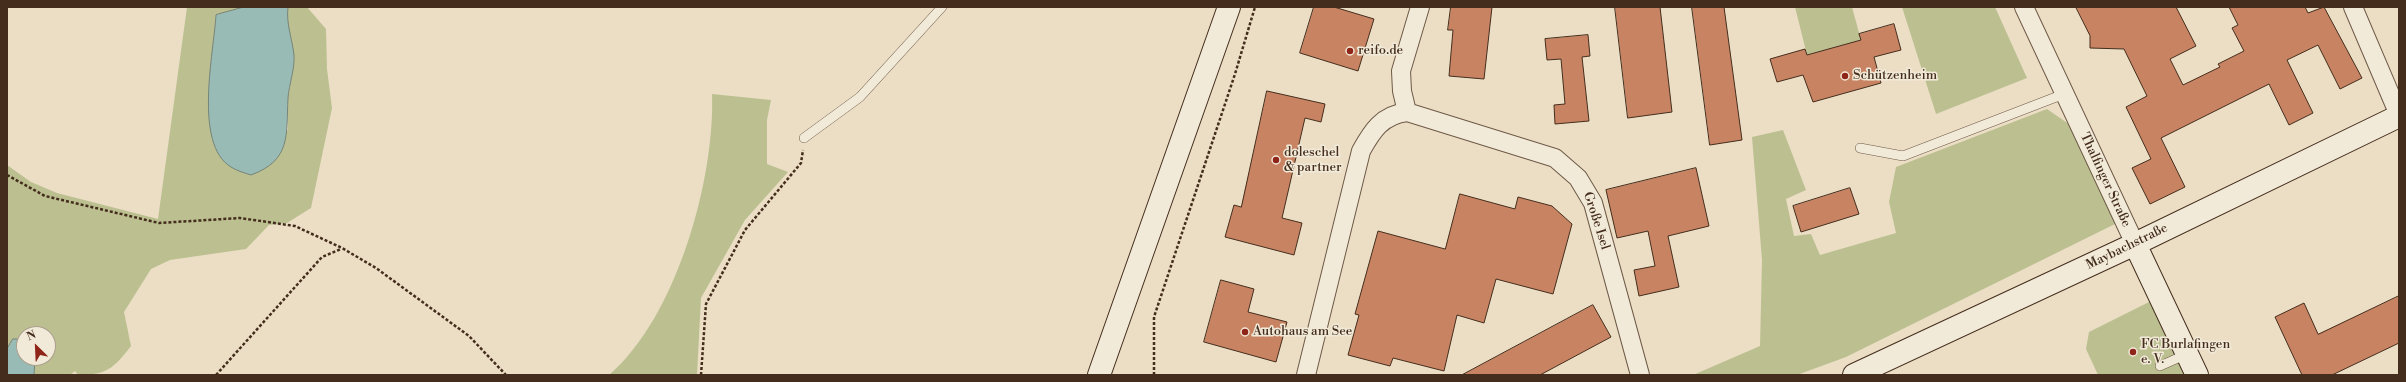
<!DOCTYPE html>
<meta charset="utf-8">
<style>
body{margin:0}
#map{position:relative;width:2406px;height:382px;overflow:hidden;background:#ebdec5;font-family:"Libre Bodoni",serif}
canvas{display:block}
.frame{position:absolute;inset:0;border:8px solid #442d1c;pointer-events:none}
.north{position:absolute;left:16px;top:326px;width:40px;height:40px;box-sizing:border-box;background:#f2ead9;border:1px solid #ac9e8d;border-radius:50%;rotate:336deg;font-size:11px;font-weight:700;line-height:16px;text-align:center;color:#442d1c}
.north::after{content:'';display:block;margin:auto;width:14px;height:18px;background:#8f2418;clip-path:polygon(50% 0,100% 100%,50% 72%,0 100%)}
</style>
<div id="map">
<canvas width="2406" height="382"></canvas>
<div class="frame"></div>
<div class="north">N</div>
</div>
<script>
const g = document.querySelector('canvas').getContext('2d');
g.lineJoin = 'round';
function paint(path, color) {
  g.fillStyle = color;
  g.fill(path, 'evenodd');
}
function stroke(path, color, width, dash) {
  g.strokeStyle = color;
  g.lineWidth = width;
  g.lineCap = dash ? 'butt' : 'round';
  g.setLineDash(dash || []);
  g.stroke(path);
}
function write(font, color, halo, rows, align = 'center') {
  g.font = font + ' "Libre Bodoni",serif';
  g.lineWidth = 3;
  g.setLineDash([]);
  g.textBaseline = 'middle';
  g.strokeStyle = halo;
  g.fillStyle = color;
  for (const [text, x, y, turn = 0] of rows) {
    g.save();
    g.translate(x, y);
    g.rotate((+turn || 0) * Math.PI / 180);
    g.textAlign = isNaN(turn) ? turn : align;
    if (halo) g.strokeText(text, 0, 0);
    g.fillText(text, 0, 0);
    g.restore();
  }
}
const green = new Path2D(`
 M187,7L244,8L216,15L215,29L288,131V97L294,57L286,20L288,7H307L326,29L327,69L332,108L311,208L287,223L269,225L246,249L170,260L151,269L124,312L131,346C114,368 107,375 78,375L75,371L70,375H34L35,358H48V334H24V339H13L7,349V165L31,182L57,193L158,219Z
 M1795,7H1852L1861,40L1807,55Z
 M1902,7H1995L2027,78L1936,114Z
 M712,94L771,100L767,120V164L788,172L745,220L701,298L697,375H609C676,318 715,180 712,94Z
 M2047,109L2076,129L2115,224L1846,357L1797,375H1693L1760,346L1762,260L1752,137L1783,130L1806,190L1786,199L1794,236L1811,234L1820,255L1896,233L1889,202L1896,167Z
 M2151,301L2185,375H2098L2086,349L2089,332Z`);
const water = new Path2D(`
 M244,7H288C286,24 292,38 294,55C295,69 289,84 288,98C286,134 292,160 251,175C245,173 237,171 231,167C193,144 214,52 216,15Z
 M13,339H24V358H35L34,375H7V349Z`);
const building = new Path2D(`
 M1314,7H1334L1374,19L1358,71L1300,53Z
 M1451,7H1492L1484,79L1449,76L1453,30H1448Z
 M1615,7H1660L1672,112L1628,118Z
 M1692,7H1724L1742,140L1710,145Z
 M2076,7H2176L2196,46L2170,59L2183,85L2220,67L2218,64L2244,51L2232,28L2238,25L2229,7H2305L2308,13L2324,7L2362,78L2340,89L2318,45L2287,60L2313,113L2289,125L2269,84L2161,138L2185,187L2150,204L2132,168L2151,159L2126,107L2147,96L2124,49L2090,48V36Z
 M1894,24L1901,50L1874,57L1881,83L1813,102L1803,75L1777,82L1770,59L1805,49L1807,55L1861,40L1859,34Z
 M1588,35L1590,56L1582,57L1589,121L1555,124L1554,105L1565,104L1561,59L1547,60L1545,39Z
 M1267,91L1325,104L1321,122L1305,118L1282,218L1302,223L1294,255L1225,237L1234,205L1241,207Z
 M1696,168L1709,226L1668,236L1679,287L1639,296L1634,270L1655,266L1648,231L1617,238L1606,190Z
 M1850,188L1859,214L1801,232L1793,206Z
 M1460,194L1515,209L1518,197L1552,206L1572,224L1553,294L1496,279L1484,323L1457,315L1444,371L1393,358L1390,366L1348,355L1359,315L1355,314L1378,231L1445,249Z
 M1221,280L1254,289L1248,312L1287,322L1276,362L1204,342Z
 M2399,296V343L2332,375H2302L2275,317L2304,303L2318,334Z
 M1593,305L1611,337L1540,375H1462Z`);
const path = new Path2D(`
 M7,175L45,196L159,223L240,218L295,226L342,248L376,268L469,336L506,375
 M216,375L322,257L341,249
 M701,375L706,304L745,230L801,163L803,150
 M1154,375V317L1235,74L1255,7`);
const lane = new Path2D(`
 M804,138L860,97L942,7
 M1860,148L1903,156L2064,94
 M2160,366L2187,354`);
const street = new Path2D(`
 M2024,7L2135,244
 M2353,7L2399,115
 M1407,112L1402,91L1401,71L1420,7
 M1306,375L1361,151C1372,131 1382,115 1407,112L1555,158L1578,178L1593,203L1640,375`);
const secondary = new Path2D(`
 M2135,244L2197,375
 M1099,375L1229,7
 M1854,375L2135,244L2399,116`);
const markers = [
 [1350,51,4,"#8f2418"],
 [1845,76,4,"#8f2418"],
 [1276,160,4,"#8f2418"],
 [1245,332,4,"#8f2418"],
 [2133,352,4,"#8f2418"]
];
const poiNames = [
 ["reifo.de",1358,51],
 ["Schützenheim",1853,76],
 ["doleschel",1284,153],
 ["& partner",1284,168],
 ["Autohaus am See",1253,332],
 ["FC Burlafingen",2141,345],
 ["e. V.",2141,360]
];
const streetNames = [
 ["Thalfinger Straße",2105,180,65],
 ["Große Isel",1596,221,72],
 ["Maybachstraße",2127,247,-26]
];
paint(green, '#bcc091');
paint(water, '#98bcb5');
stroke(water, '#768378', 1);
paint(building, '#c88363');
stroke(building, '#442d1c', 1);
stroke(lane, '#6e5946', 10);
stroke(street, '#6e5946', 20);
stroke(secondary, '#442d1c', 24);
stroke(path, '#442d1c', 2.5, [3, 2]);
stroke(lane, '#f2ead9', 9);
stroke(street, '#f2ead9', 18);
stroke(secondary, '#f2ead9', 22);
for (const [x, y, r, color] of markers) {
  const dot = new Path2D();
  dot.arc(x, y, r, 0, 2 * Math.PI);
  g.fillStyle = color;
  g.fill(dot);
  stroke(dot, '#f2ead9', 1.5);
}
write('13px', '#442d1c', '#f2ead9', poiNames, 'left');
write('13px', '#442d1c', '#f2ead9', streetNames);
</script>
